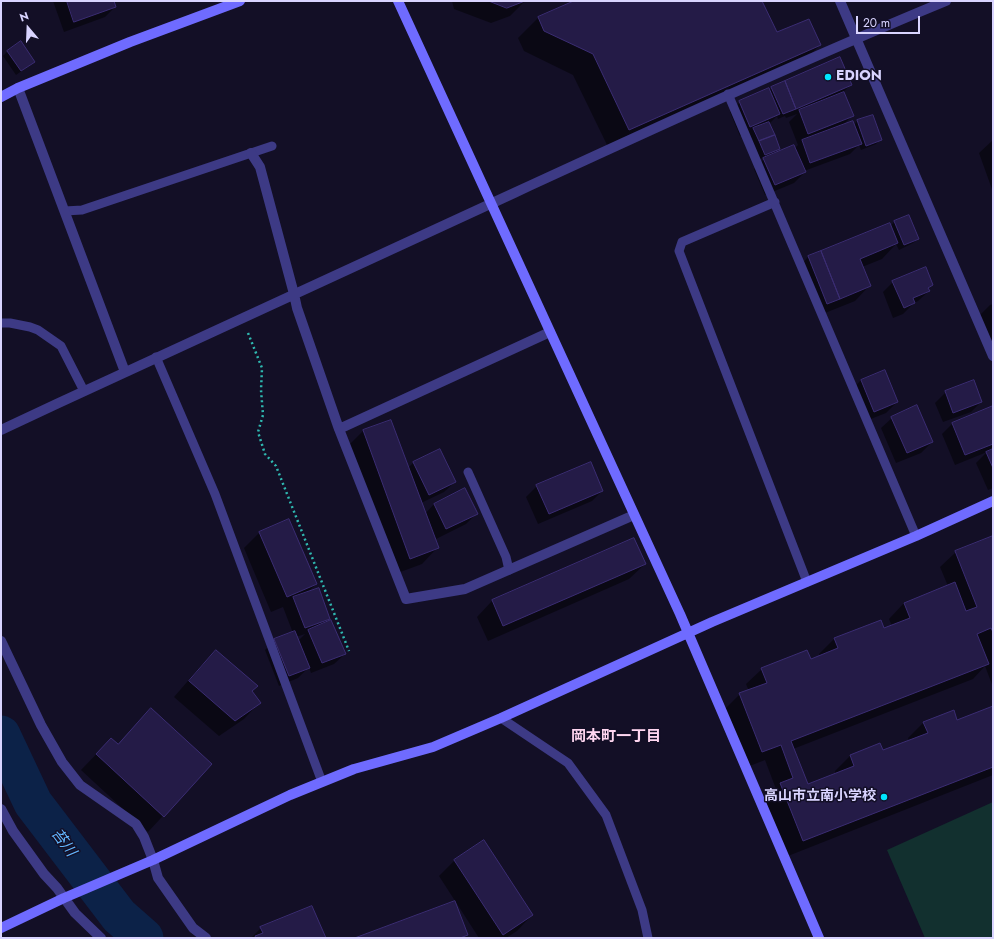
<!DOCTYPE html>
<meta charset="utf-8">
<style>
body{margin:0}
#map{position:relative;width:994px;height:939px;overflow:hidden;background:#130f26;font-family:Jost,sans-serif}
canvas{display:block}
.frame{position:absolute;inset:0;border:2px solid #d9d4ff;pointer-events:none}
.north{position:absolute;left:8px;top:8px;width:40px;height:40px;-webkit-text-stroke:3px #130f26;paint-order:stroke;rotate:341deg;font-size:11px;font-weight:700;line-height:16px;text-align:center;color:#d9d4ff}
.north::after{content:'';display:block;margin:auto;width:14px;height:18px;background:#d9d4ff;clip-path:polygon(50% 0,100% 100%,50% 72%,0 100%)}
.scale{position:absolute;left:856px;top:16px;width:64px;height:18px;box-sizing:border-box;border:2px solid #d9d4ff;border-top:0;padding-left:5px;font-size:12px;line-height:14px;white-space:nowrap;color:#d9d4ff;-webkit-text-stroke:3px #130f26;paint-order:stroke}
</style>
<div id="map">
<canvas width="994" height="939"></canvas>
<div class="frame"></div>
<div class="north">N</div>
<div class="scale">20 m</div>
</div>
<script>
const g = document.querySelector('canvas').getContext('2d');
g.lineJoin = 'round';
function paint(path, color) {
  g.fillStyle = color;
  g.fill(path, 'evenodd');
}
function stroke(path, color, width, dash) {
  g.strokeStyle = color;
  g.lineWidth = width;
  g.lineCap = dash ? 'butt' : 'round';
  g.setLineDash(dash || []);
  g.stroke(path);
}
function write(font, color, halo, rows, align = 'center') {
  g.font = font + ' Jost,"Noto Sans JP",sans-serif';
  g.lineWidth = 3;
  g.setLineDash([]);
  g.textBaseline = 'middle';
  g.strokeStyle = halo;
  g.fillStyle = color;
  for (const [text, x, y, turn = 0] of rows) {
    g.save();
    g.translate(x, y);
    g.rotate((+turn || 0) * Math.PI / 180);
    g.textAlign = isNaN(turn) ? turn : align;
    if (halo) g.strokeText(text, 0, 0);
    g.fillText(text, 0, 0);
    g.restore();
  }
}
const green = new Path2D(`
 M993,802V938H925L887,850Z`);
const shadow = new Path2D(`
 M53,1H113L115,7L105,17L64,32Z
 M452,1H525L510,16L491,23L454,9Z
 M576,1H761L776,34L820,45L799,66L609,149L573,75L524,51L518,38L538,18Z
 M8,51L34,62L16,75L3,56Z
 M851,85L843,92L852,116L842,126L854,125L857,121L872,116L881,139L876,144L861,150L859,145L850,154L804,171L805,172L794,183L765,195L754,169L766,157L760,159L749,133L740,136L730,112L740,102L769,91L772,87ZM797,114L789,122L798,145L794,149L773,155L779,148L769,124L777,116L778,119L785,116L786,118Z
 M993,140V192L979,153Z
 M909,217L918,239L913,243L899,250L896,244L882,259L862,267L870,285L855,301L825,313L798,268L808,257L889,224L890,227L894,222Z
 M893,282L932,285L928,289L929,291L918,301L914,303L903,314L893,318L883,292Z
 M993,304V349L979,316L990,305Z
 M884,371L897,402L886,413L863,422L851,391L861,380Z
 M946,392L981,402L971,412L943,422L935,403Z
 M993,408V488L988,490L976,463L987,452L955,465L942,434L953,423Z
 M892,418L932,442L921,453L896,463L881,428Z
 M363,431L408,468L414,462L455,482L444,492L421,503L425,514L434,504L464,489L476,514L466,524L434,540L437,548L422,564L395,574L348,446Z
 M537,486L602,491L592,501L538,524L526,497Z
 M288,521L316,584L306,594L329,619L323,625L345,654L334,664L311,673L309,667L298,678L279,686L265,650L275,640L293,633L283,607L271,612L244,548L259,533ZM305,634L298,641L296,637Z
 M993,537V687L985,666L973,679L793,749L807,785L835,773V771L850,756L880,744L883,751L909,741L908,738L924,722L957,721L993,707V775L788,856L765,800L776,789L765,760L747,767L724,710L740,694L749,691L746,684L762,669L810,661L820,657L819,654L835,638L883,630L892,626L889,619L904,603L948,586L940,567L956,552Z
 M634,539L645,564L629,579L488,641L477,617L492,601Z
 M216,651L259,703L244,719L219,736L174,697L200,667Z
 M111,739L117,745L211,764L148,832L81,770Z
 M455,860L532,915L517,931L506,938H479L439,876Z
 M261,928L324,938H251Z`);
const river = new Path2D(`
 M1,735L33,803L119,916L144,938`);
const building = new Path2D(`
 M67,1H114L116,7L74,22Z
 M489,1H525L507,8Z
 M574,1H762L777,32L809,19L821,45L629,130L593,54L544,31L538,17Z
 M21,41L35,62L21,71L7,51Z
 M840,57L852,85L796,109L785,81Z
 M785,81L796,109L783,114L771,87Z
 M769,88L780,114L750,127L739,101Z
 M844,92L854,116L808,134L799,110Z
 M873,115L882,140L866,146L857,120Z
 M853,121L862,144L810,163L802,140Z
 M769,122L775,135L759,141L753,128Z
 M775,135L780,149L765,155L759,141Z
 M794,145L806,172L775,185L763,158Z
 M909,215L919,239L904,245L894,221Z
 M890,223L898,243L860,259L871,286L840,299L821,251Z
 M821,251L840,299L827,304L808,256Z
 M926,267L933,285L928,288L930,291L913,298L915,303L904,308L892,281Z
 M885,370L898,402L874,412L861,380Z
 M974,380L982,402L953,413L945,391Z
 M917,405L933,442L907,453L891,417Z
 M993,406V444L965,455L952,423Z
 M391,420L439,548L410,559L363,430Z
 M440,449L456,482L429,495L413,462Z
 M993,449V468L986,452Z
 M591,462L603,491L549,514L536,485Z
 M465,488L478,514L446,529L434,504Z
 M289,519L317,584L287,597L259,532Z
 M993,536V632L991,628L977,634L989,664L791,741L808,784L854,766L850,755L880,743L883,750L928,733L923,722L954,710L957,720L993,706V767L803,841L780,783L793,778L781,745L762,752L739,693L767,683L761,668L807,650L811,659L838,648L834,638L881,620L884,628L910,618L904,603L955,582L966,611L977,607L955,551Z
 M634,538L646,564L503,626L492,600Z
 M319,588L330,619L305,628L293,597Z
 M331,620L346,654L322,663L308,630Z
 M295,631L310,668L289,676L274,639Z
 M216,650L258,686L252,691L261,703L235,721L189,681Z
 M151,708L212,764L164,817L96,754L111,738L118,744Z
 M484,840L533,915L503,935L454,860Z
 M455,901L468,935L460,938H355Z
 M312,906L326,938H256L255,936L263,933L260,927Z`);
const path = new Path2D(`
 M248,333L262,368L261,390L263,415L258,432L265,454L276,466L349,651`);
const lane = new Path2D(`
 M728,94L916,536
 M775,202L682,242L679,251L807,582
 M65,211L82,210L272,146
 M1,323H10L30,327L38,330L61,346L84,391
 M156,357L215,494L322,782
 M468,472L506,557L509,570
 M501,718L568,763L606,815L642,910L648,938`);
const street = new Path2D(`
 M840,1L993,356
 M18,88L125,372
 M251,153L260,167L294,294L297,308L339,429L406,599L465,589L634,515
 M339,429L550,332
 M1,430C163,354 326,280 488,205C640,135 791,65 946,1
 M1,641L41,725L62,762L80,785L136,824L144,837L153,860L158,878L193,928L206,938
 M1,809L13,831L44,874L57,888L75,913L101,938`);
const secondary = new Path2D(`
 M398,1L680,614L819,938
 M1,97L18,88L130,42L240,1
 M1,928L64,898L153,860L290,795L354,769L433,747L501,718L712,622L916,536L993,501`);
const markers = [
 [828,77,4,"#00e5ff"],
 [884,797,4,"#00e5ff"]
];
const poiNames = [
 ["EDION",836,77],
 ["高山市立南小学校",876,797,"right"]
];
const neighbourhoodNames = [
 ["岡本町一丁目",616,737]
];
const waterNames = [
 ["苔川",63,843,53]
];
paint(green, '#12302f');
paint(shadow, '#0007');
stroke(river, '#0c2248', 39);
paint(building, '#241b47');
stroke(building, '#3b2d73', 1);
stroke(path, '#2fb8b0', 2.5, [2, 3]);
stroke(lane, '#3d3a85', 9);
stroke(street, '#3d3a85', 10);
stroke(secondary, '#6f6bff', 10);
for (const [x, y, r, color] of markers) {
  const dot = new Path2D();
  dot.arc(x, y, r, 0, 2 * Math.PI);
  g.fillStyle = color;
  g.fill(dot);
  stroke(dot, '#130f26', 1.5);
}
write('bold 14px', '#d9d4ff', '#130f26', poiNames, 'left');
write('bold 15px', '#ffd6f0', '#130f26', neighbourhoodNames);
write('italic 15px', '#62b6ff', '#130f26', waterNames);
</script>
